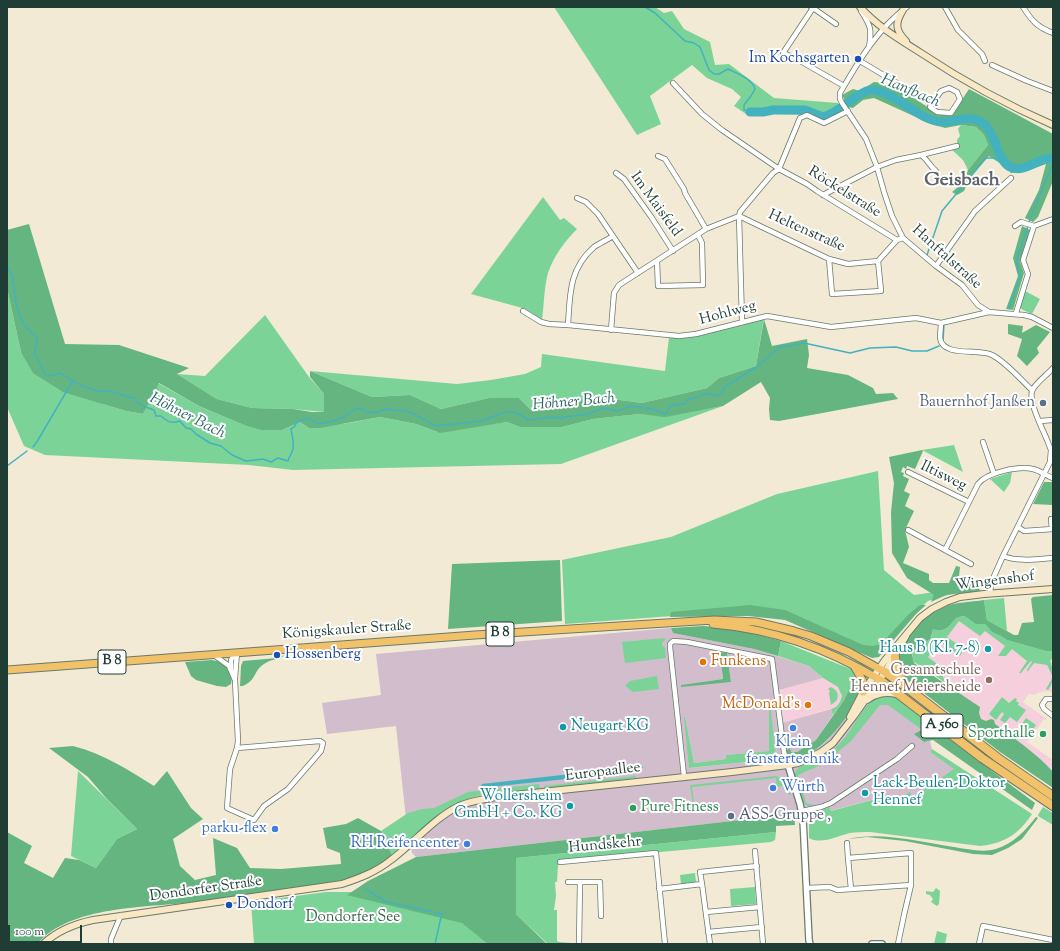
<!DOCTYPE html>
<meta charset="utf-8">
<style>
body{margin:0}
#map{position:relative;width:1060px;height:951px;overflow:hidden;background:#f2ead4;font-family:"Sorts Mill Goudy",serif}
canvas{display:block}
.frame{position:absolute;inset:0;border:8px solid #1f3d34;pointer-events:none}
.scale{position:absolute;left:8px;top:925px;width:74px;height:18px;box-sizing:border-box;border:2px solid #1f3d34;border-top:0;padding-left:5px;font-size:12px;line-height:14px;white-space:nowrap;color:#1f3d34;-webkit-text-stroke:3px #fff;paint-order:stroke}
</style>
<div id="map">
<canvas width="1060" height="951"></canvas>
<div class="frame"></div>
<div class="scale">100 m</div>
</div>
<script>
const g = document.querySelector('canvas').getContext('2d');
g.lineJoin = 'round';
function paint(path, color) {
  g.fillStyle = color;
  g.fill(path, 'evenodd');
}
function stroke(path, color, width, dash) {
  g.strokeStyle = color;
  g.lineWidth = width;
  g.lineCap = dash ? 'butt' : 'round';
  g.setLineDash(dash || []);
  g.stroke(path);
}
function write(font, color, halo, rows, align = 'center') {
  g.font = font + ' "Sorts Mill Goudy",serif';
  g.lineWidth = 4;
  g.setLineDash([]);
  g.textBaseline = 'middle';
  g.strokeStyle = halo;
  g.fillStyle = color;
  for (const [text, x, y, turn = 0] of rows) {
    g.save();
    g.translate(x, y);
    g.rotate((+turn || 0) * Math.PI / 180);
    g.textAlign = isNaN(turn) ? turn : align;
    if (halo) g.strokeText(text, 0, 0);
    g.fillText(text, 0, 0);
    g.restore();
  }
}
const built = new Path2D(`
 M952,610L998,633L1046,651H1053V692L1045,691L1037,693L1035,695L1029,694L1023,702L1047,719L1046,720L1044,719L1027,742L1053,760V774L952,702L918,637Z
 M823,678L838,687L841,692L842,696L840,702L836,707L782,723L779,690Z`);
const industrial = new Path2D(`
 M671,628L673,633L754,649L809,666L823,678L779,690L782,723L831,709L833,715L816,740L797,752L791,753L787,750L786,752L789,756L809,754L822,745L837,729L851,708L853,670L901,702L933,727L923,729L915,734L924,742L930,741L932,749L930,752L955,769L913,797L910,793L892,804L886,796L830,811L829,808L813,812L809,816L794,819V814H785V815L416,857L412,853L407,828L396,726L327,734L322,703L381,695L376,654ZM720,652L727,653L731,682L681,685L723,679ZM769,703L776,759L690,768L685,717L694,763L727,759V755L769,751Z`);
const green = new Path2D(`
 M554,7H655L664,13L672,11L684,29L710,42L715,65L729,64L774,98L838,103L842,109L827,119L810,115L771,114L749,116L734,106L741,97L732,89L707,78L692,65L650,96L661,124L637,135Z
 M961,125L976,127L984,135L988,145L968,170L963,160L951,149L957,146V140L960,136L958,129Z
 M543,197L560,220L564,218L577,229C564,242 554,256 548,273C544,288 544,305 542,320L526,309L471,294Z
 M7,288L21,352L103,404L126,411L143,414L158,383L199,406L244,425L282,430L300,422L309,428L349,423L380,417L416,424L437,432L507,422L520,427H562L593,419L639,414L665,416L723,406L561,464L293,470L249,465L45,455L24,446L7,407Z
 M1025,291L1040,299L1032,314L1023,310L1020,307Z
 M265,315L309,377L324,394V412L293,409L252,408L217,399L177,374L205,376Z
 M764,317L756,366L719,378L707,388L642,403L598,397L531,410L519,398H489L441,409L410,395L372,397L310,371L457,384L491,380L525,374L541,367L542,354L665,371L669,337L679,338Z
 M954,445L963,472L922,450Z
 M878,471L884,570L914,595L956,589L958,592L928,601L873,653L766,609L565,624L562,560L671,537L777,494Z
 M1012,472L1010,483L1004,492L990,479Z
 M1004,598L1007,631L987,620L984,600Z
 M958,617H967L985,624L992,632L1001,636L1007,640L1046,651H1053V657L1050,661C1054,671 1055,681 1048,690L1046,689L1053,677L1047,665L1034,663L1027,672V670L1032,662L1031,661L1021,673H1019L1027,661L1012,649L1006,656H998L1005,646L985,631L980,636L959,621L947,637L964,649L960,656L940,642L928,657L945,670L943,677L946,683L914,662L912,653C919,645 924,643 932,636L933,628C950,634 947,623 958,617Z
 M665,638V640L662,643V645L665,648L666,658L625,663L622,642Z
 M781,641L853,670L861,681L851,687L844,700L833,715L831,709L836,707L840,702L842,696L838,687L823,678L809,666L778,656Z
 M657,676L659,689L633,692L625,686L630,681Z
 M831,687C837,690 839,694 837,700L831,705L829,693L830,691L828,689Z
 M883,694L894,696L933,727L921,729L888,705H880L851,741L823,764L798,775L806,803L814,805C811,806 808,807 805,804C800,801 797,783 795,777C794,766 807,764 815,760C822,757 828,753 834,749C849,737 857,716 870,702C873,698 879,696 883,694Z
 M1002,697L1009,703L1015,698L1017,699L1016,701L1019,703L1018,705L1026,710L1017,722L1010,717L1005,723L1000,720L1004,714L1002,712L996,720L989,714Z
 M769,702H770L776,759L689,768L684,717H685L694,763L726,759V755L769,751Z
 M1026,718L1036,725L1027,738L1017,731Z
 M932,749L1032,814C1018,835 1005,843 980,846L870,832C863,832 856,832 850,833C838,836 821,845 809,838V816C813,810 823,811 829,807L831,811L887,796L892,804L910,792L913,797L954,769L930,752Z
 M78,771L137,829L117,839L96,868L71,856Z
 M636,776V778L544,789V786Z
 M776,776L785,780L791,796L784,790L783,786L777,787L776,778L692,787L695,812H694L690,785Z
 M539,784L540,789C521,791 501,792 482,795C445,802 419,832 393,857L381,831L408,813L422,809L434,808L468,792Z
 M1043,807L1053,813V825L1038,816V815Z
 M776,832L775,840L771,842L560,861V864L558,865L557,882H555L556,896L554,910H557V941L559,942L572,943V944H548L516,914V858Z
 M695,873L696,882L681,884L680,875Z
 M755,887L756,904L731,906L730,889Z
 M936,888L940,891L939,904L937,906L931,902L933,899L930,895L926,894V891L933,892Z
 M326,892H387L528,944H254L251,902Z
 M937,931L947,934L945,944H934Z`);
const forest = new Path2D(`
 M874,82L893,84L926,106L935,114L951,116L969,89L1053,134V181L1038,217L1033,222L1025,218L1039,190L1046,164L1027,171L1011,173L1001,164L989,156L971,176L964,191L957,195L952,192L964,182L968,170L988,145L984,135L976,127L961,125L945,128L929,123L874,98L863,100L853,108L848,107L842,95L853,89L860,91Z
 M29,224L65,344L119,345L189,368L177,374L217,399L252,408L293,409L312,412H324V394L310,377V371L372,397L410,395L441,409L489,398H519L531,410L598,397L642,403L707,388L719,378L756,366L764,319L772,346L807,339L809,355L807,368L848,375L873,388L876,394L893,393L898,399L779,421L770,420L769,409L770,398L761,382L723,406L665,417L639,414L593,419L562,427H520L507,422L440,433L416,424L380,417L320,428H309L300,422L282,430H262L244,425L199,406L159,383L143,414L126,411L63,392L33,373L21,352L7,288V230Z
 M1022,226L1030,230L1020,261L1024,273L1013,310L1006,309L1018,276L1013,258Z
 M1008,324L1023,326L1022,333L1036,325L1050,332L1037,348L1039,353L1027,366L1017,356L1022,339L1008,334Z
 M922,450L923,451L915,469L907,466L906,469L903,467L901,472L904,473L903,476L909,479L904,491L910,494L905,506L914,511L905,530L909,547L903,563L929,574V580L933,583H949L956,566L960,567L959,576L964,582L979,587L980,591L946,595L931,602L934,595L907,578L892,553L891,512L894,483L889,457Z
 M1044,482H1053V505L1033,504Z
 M560,560L562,621L448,629L452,564Z
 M1053,595V651H1046L1007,640L1001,636L992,632L985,624H976C973,622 969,618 966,617C949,613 954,635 933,629C930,645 928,637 919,645C916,648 914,651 912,654L914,663L980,707L979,713L981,719L986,721L991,719L994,720L995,724C1015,739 1036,753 1053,772V788L1000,752L907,680C902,676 898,672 897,665C895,652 915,626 925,618C931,613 938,610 944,607C956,602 971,602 984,600L987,620L1014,635H1018L1022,623L1034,622L1031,599L1033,597Z
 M750,605L785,610L863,645L873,646L881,644L909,614L920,605H926L916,614L879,657L872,658L785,620L748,616L670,617L671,612Z
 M703,626L732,628L781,641L778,656L754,649L673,633L671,628Z
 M720,652L727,653L731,682L681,687V685L723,679Z
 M285,655C279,660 270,659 264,664C253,671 257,680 243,686H240L241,666L243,661L277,658Z
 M212,660L221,662L228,666L232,678L231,684L226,687L217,686L196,680L191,676L185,662Z
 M861,681C865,704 802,781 786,751L790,748L791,752H797L816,740L844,700L851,686Z
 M933,727L1035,803L1032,810L933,740L924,742L914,734L923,729Z
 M73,746C104,754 127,769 154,786L167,771L191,808L203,819L173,839L180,866L195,880L216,875L213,838L237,848L250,868L281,869L341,864L340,853L327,848L323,828L346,824L358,818L381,831L393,857C378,865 361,876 344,880C327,884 310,885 293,888C260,893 227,898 194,902C146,908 71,905 37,944H20L18,942L14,944H7V832L32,846L24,863L53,878L65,858L79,860L96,868L117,839L137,829L106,798L88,777L49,748Z
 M785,813H790L794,815L795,825L776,826V832L516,858V914L547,944H488L462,923L347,895L368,881L416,857L785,815Z
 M1036,817L1038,818L1022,839L1008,848L992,855L973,854L905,841L867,837L848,839C880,831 921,842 954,847C967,849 983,853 996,849C1014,843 1025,831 1036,817Z`);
const water = new Path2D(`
 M642,766L643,768L576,778L480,788L482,784Z`);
const stream = new Path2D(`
 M645,7L655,13L685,41L694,43L700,47L709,70L714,74H719L728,69C736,73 753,79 755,89L751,96L744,105V110L750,112
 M1029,222L1053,163
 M927,255L942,211L986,158H1002
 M7,266C18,283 12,298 19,313C21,318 23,324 26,327C37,339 40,335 34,353L45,374L50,376L60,373C68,378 75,383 83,386C89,388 93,389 98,392C112,388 122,397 135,398L140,405L154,410L156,416H161C168,422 171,424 180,421L186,428L191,429L196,434L210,443L221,446L232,455L246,461L263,459L271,462L278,458L288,461C289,457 292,453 293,449C294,442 292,435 291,429L294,427L297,422L308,418L319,424L333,421L344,417L355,409H362L367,412L376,413L386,409L410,412L436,426L481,421L505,412H515L529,420L551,417L561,418L571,416L585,415L603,408L618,411L631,406L651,409L666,414L671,405L685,404L688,400L707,393L716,396L719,395L726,386L755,368L780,347L804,343L850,353L870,348L896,347L912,351H927L939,346
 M1009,308L1020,277L1016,262L1028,226
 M943,341L944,323
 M33,447L38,440L72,382
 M7,466L27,451
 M366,889L386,902
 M387,902L442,914L441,915
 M435,944L441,917`);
const river = new Path2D(`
 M750,112H763L773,110H805L823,117C840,113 857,92 870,90C891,88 918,121 942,122C957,122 972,113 985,125C996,135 997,160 1010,167C1025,174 1038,157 1053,158`);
const minor = new Path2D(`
 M811,7L813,8L783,53L795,58L844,86
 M907,7C878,28 858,62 840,93V99L842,103L866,139L877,167L884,192L892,216L903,238L936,266L962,285L978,305L989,312L1024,315L1032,317L1053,328
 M945,7L958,30L982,54L985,61
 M1023,7C1032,21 1037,27 1053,33
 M813,8L836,24
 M861,11C871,26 872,30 869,47
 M860,61L932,104L941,91L949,88L957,92L960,99L951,113L937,112L930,107L932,104
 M992,65L1027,81L1053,91
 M673,83L702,114L722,130L779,169L807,184L817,191L897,240
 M921,155L957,146
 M658,156L665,159L684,189L685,193L706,229
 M616,173L624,179L652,218L673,251
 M823,195L877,167L896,160L921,155C927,159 930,166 936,171
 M577,198L586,202L598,214L638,273
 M1015,226L1021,222L1034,226
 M829,259L832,294L881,291L878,261
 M657,261L658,286L703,285L702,243L698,235
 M936,266L975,211L1011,178
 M523,311L541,322L549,324L568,325L679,336L696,334L767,316L831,327L916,318L941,323L989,312
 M1016,313L1028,274L1023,260L1034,226L1053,219
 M742,321L739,216L829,259L848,264L878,261L897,240L903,238
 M941,323C941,327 940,333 940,338C943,358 979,348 992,355C1006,362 1020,379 1032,390
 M568,325C570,294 569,269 594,247C600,243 607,240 613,236
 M611,330L614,293L619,285L706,229L739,216L740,212L773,173L779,169L800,118L807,115L824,123L848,111
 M1040,421L1053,420
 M983,442L994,474
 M908,472L969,502
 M1018,527L1024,531L1053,529
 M1052,529L1051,519H1053
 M908,530L971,564
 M945,550L978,484C987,472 1019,466 1033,469C1041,471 1046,476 1053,478
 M1003,556C1019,562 1036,559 1053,558
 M990,594L991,583L1003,556L1050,462L1051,450L1049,445C1045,433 1026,399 1033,389C1038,381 1047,375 1053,368
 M214,655L229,666L235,680L238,741L237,748L320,741L323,743L321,751L288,789L264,806L254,820L227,808L230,769L237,748
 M231,668V660L235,653
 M235,678L237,652
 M1053,699H1046L1042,705L1044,709L1053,716
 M684,776L670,647V644L673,641L687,642L772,659L784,752L788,765
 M802,811L821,807L831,803L897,759L912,746
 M847,843L848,858
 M755,851L763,944
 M560,862L656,853L665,944
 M568,882H580
 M702,884L700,872L757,866
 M807,888L830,887L837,890L911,885
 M659,889L702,884L710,944
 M851,889L848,858L911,853V885L904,915L898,944
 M706,912L760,907
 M708,932L762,927
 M111,944V939L121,915
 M579,944L580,882H600L601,916
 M979,944L983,926L1053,940`);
const tertiary = new Path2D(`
 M788,765L800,804L803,819L809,940L810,944
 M872,944H882`);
const secondary = new Path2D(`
 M860,7C878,27 899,39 921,53C963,81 1007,105 1053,125
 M903,10C895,23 895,30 906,41
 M867,700C877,693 885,692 897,694
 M850,717L863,692L885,660L920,618L932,609L946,602L960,597L984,594L1053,589
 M43,944C57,931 74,924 93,920L342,884C360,878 376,872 391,860C414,843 433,819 459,806C470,801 483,800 495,797L732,772L788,765L798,763L821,752L833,743L854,716L885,672L906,636`);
const primary = new Path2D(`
 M713,624C772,629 829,649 880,680
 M854,666L863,681V692
 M7,670L475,635L714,620L756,622L794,631L811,636L849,652L885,672`);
const motorway = new Path2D(`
 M895,657L896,671L904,683
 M885,672L906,687L998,758L1053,796
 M880,680L982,758L1053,806`);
const markers = [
 [858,59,4,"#1a4fb4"],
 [1043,403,4,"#5c6f8a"],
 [988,649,4,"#0f9aa8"],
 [277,655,4,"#1a4fb4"],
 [703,662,4,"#e8710a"],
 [989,680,4,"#8d6e63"],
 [808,705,4,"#e8710a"],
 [563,727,4,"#0f9aa8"],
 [793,728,4,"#3f7fe0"],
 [1043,734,4,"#2e9e5b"],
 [773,788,4,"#3f7fe0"],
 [865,793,4,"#0f9aa8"],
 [570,806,4,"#0f9aa8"],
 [633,808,4,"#2e9e5b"],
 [731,816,4,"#5c6f8a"],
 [275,829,4,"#3f7fe0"],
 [467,844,4,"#3f7fe0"],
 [229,905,4,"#1a4fb4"]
];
const shields = [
 [500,634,28],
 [112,662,28],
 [942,726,42]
];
const shieldNames = [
 ["B 8",500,634],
 ["B 8",112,662],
 ["A 560",942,726]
];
const transitNames = [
 ["Im Kochsgarten",850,59,"right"],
 ["Hossenberg",285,655],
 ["Dondorf",237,905]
];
const streetNames = [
 ["Röckelstraße",844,193,32],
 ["Im Maisfeld",655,205,54],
 ["Heltenstraße",806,232,24],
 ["Hanftalstraße",946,258,42],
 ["Hohlweg",728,314,-15],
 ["Iltisweg",943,477,26],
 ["Wingenshof",995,582,-7],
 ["Königskauler Straße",347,631,-4],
 ["Europaallee",603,773,-7],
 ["Hundskehr",605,846,-5],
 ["Dondorfer Straße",206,890,-8]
];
const serviceNames = [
 ["Bauernhof Janßen",1035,403],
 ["ASS-Gruppe ,",739,816,"left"]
];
const cultureNames = [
 ["Haus B (Kl. 7-8)",980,649],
 ["Neugart KG",571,727,"left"],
 ["Lack-Beulen-Doktor",873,784,"left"],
 ["Hennef",873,801,"left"],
 ["Wollersheim",562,797],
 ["GmbH + Co. KG",562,814]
];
const foodNames = [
 ["Funkens",711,662],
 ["McDonald's",800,705,"right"]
];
const educationNames = [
 ["Gesamtschule",981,671],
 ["Hennef Meiersheide",981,688]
];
const leisureNames = [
 ["Sporthalle",1035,734],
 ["Pure Fitness",641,808,"left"]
];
const shopNames = [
 ["Klein",793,743,"center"],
 ["fenstertechnik",793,760,"center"],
 ["Würth",781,788,"left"],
 ["parku-flex",267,829],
 ["RH Reifencenter",459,844]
];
const parkNames = [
 ["Dondorfer See",353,918]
];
const waterNames = [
 ["Hanfbach",910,92,23],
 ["Höhner Bach",574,403,-5],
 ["Höhner Bach",187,417,27]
];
const districtNames = [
 ["Geisbach",962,182]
];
paint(built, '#f5cfdc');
paint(industrial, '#d1bdcc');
paint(green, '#7bd398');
paint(forest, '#64b580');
paint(water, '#43b2be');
stroke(stream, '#43b2be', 1.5);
stroke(river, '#43b2be', 9);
stroke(minor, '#697a6c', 6);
stroke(tertiary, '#697a6c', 8);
stroke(secondary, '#697a6c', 8);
stroke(primary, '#697a6c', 9);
stroke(motorway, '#697a6c', 10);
stroke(minor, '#fff', 4.5);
stroke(tertiary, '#fff', 5.5);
stroke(secondary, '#fae7c3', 6);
stroke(primary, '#f2c26a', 7);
stroke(motorway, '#f2c26a', 8);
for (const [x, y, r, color] of markers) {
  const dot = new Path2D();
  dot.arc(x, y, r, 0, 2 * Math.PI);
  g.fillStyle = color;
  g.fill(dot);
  stroke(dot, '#fff', 1.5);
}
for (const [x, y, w] of shields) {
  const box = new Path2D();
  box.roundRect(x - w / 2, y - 12, w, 24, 3);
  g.fillStyle = '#fff';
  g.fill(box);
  stroke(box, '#1f3d34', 1);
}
write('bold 14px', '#1f3d34', null, shieldNames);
write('15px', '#164399', '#fff', transitNames, 'left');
write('15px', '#1f3d34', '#fff', streetNames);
write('15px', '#4e5e75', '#fff', serviceNames, 'right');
write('15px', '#0d838f', '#fff', cultureNames, 'right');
write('15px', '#c56008', '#fff', foodNames, 'left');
write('15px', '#785e54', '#fff', educationNames, 'right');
write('15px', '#27864d', '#fff', leisureNames, 'right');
write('15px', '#366cbe', '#fff', shopNames, 'right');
write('15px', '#36624d', '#fff', parkNames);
write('italic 16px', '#2c6664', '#fff', waterNames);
write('bold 19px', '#5f646c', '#fff', districtNames);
</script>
